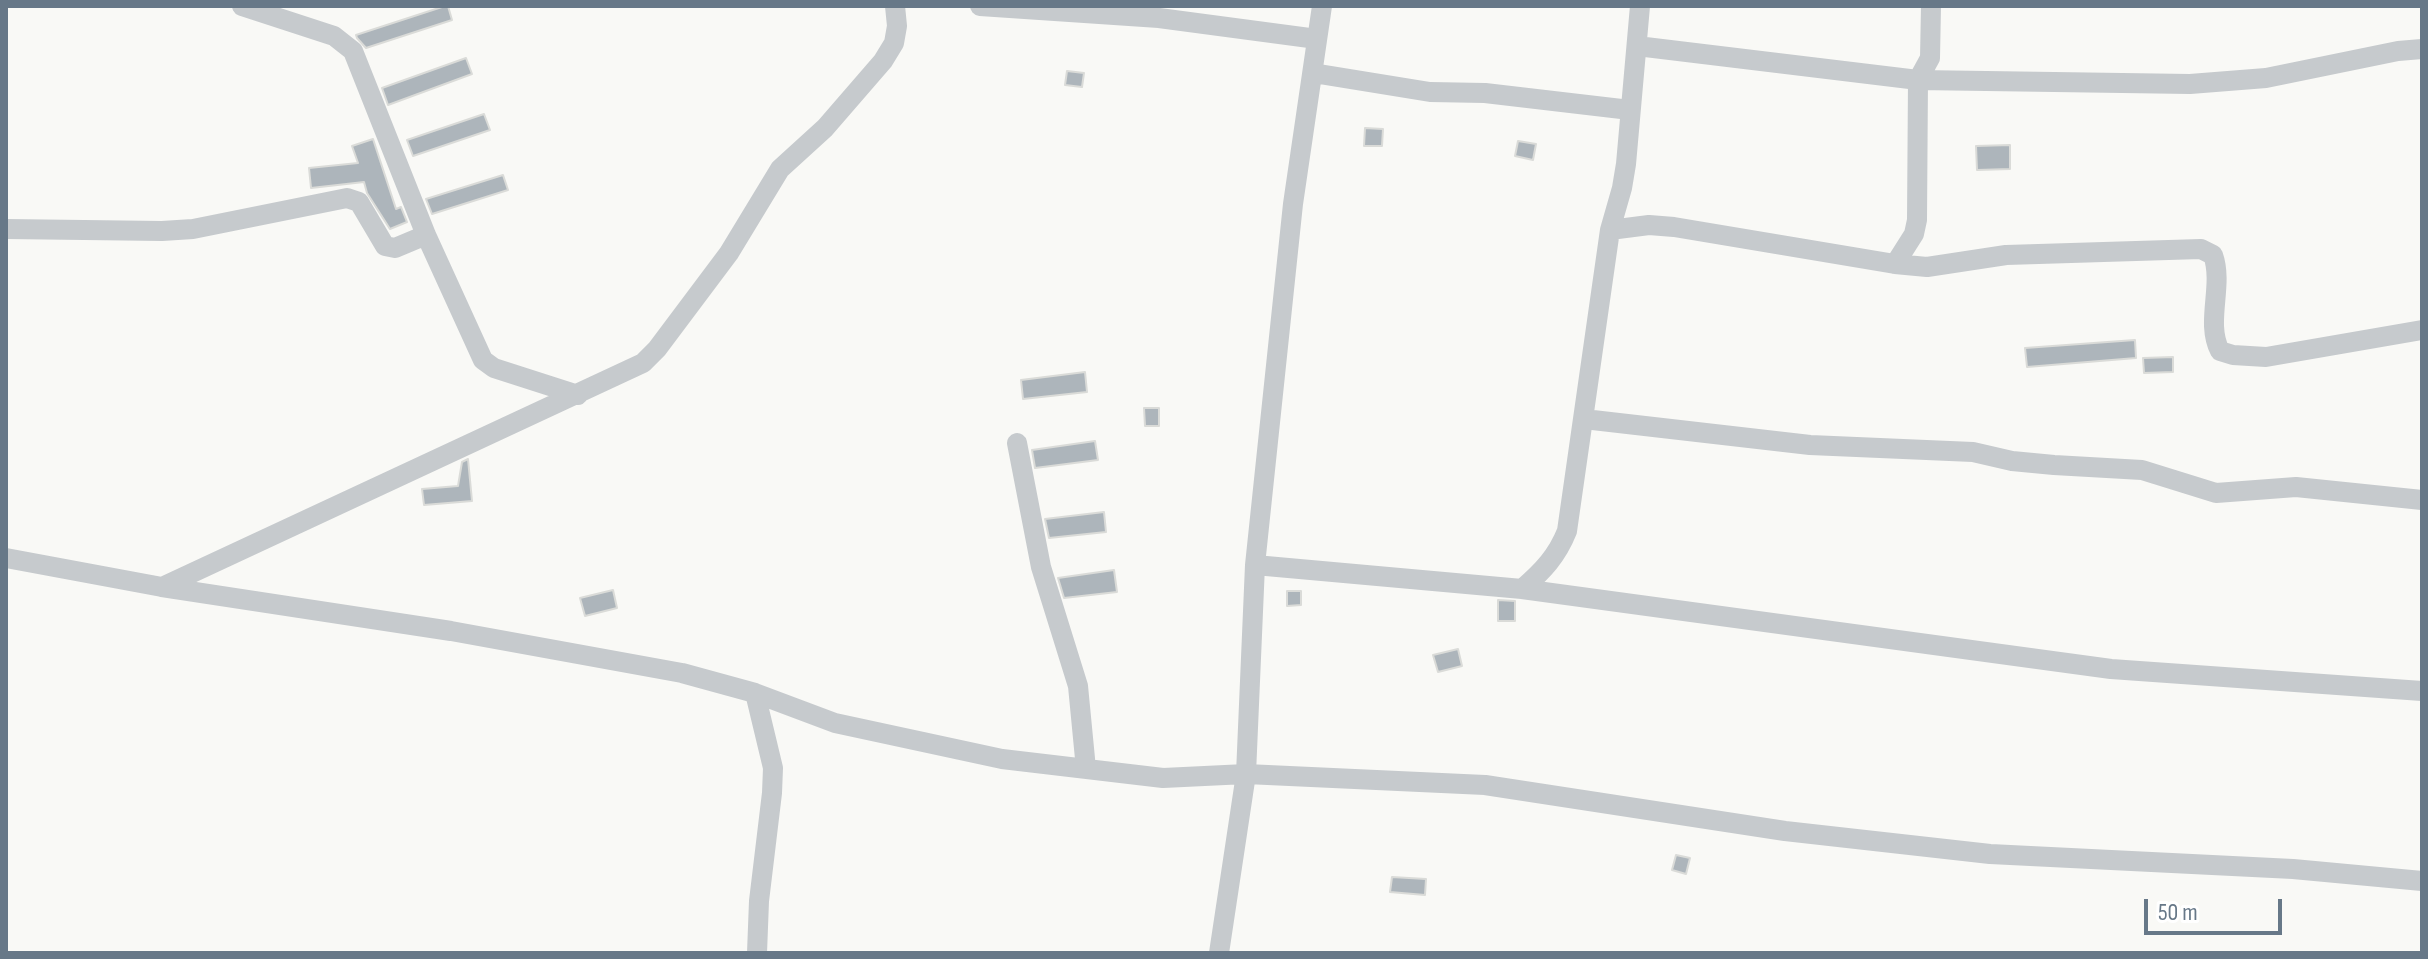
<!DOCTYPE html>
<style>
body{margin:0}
#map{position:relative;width:2428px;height:959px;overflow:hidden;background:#f9f9f6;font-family:"Sofia Sans Condensed",sans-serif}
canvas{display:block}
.frame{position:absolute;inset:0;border:8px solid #677888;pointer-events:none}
.scale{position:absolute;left:2144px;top:899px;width:138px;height:36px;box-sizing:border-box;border:4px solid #677888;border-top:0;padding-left:10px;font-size:24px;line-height:28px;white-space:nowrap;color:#677888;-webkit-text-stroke:6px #fff;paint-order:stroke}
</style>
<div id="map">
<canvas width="2428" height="959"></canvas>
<div class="frame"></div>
<div class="scale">50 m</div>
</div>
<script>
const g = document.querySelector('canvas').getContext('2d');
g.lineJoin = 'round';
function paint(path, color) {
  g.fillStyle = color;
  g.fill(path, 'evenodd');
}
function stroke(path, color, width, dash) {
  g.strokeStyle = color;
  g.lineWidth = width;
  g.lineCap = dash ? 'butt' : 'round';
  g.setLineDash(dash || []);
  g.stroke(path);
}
const building = new Path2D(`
 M445,6H448L452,20L366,48L357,38L356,35Z
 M466,58L472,74L388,105L382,88Z
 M1067,71L1084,73L1082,87L1065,85Z
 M484,114L490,130L413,156L407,140Z
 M1365,128L1383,129L1382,146H1364Z
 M373,139L396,209L401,207L407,222L390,229L367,193L364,182L311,188L309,168L358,163L352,146Z
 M1518,141L1536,144L1533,160L1515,156Z
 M2010,145V169L1977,170L1976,146Z
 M503,175L508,190L432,214L426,199Z
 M2135,340L2136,358L2027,367L2025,348Z
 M2173,357V372L2144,373L2143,358Z
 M1085,372L1087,392L1023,399L1021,380Z
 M1144,408H1159V426H1145Z
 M1095,441L1098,460L1035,468L1032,450Z
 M468,459L472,501L424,505L422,489L458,486L462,462Z
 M1104,512L1106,532L1049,538L1045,519Z
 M1114,570L1117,592L1064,598L1058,578Z
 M613,590L617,608L585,616L580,598Z
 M1287,591H1301V605L1287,606Z
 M1498,600L1515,601V621H1498Z
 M1458,649L1462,666L1438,672L1433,655Z
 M1676,855L1690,858L1686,874L1672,870Z
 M1392,877L1426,879L1425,895L1390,892Z`);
const minor = new Path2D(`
 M242,6L334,36L353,51L426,235L483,360L494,368L578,395
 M980,6L1159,18L1317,39
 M1637,46L1918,80L2190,84L2266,78L2398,51L2422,49
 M1313,73L1430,92L1485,93L1630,110
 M6,229L162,231L193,229L347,198L359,202L385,246L395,248L426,235
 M1610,230L1649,225L1674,227L1895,264L1927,267L2006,255L2201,249L2213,255C2224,286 2205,322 2220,351L2233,355L2266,357L2422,330
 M1895,264L1914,234L1917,220L1918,80L1930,58L1931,6
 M1584,419L1810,445L1973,452L2012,461L2054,465L2142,470L2216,493L2296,487L2422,500
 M1017,443L1041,567L1078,686L1086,769
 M6,558L162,587L451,631L682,673L755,693L835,723L1002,759L1163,778L1246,774L1485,785L1785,831L1990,854L2293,869L2422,881
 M1255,565L1522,589L2111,669L2422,691
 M162,587L643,363L657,349L729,253L780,169L825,128L883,61L894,43L897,26L895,6
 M1522,589C1543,571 1557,556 1567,531L1610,230L1622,188L1626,164L1640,6
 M755,693L773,768L772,793L759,901L757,953
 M1219,953L1246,774L1255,565L1293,204L1322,6`);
paint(building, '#adb5bb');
stroke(building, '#dadbd8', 2);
stroke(minor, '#c6cacd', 20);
</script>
